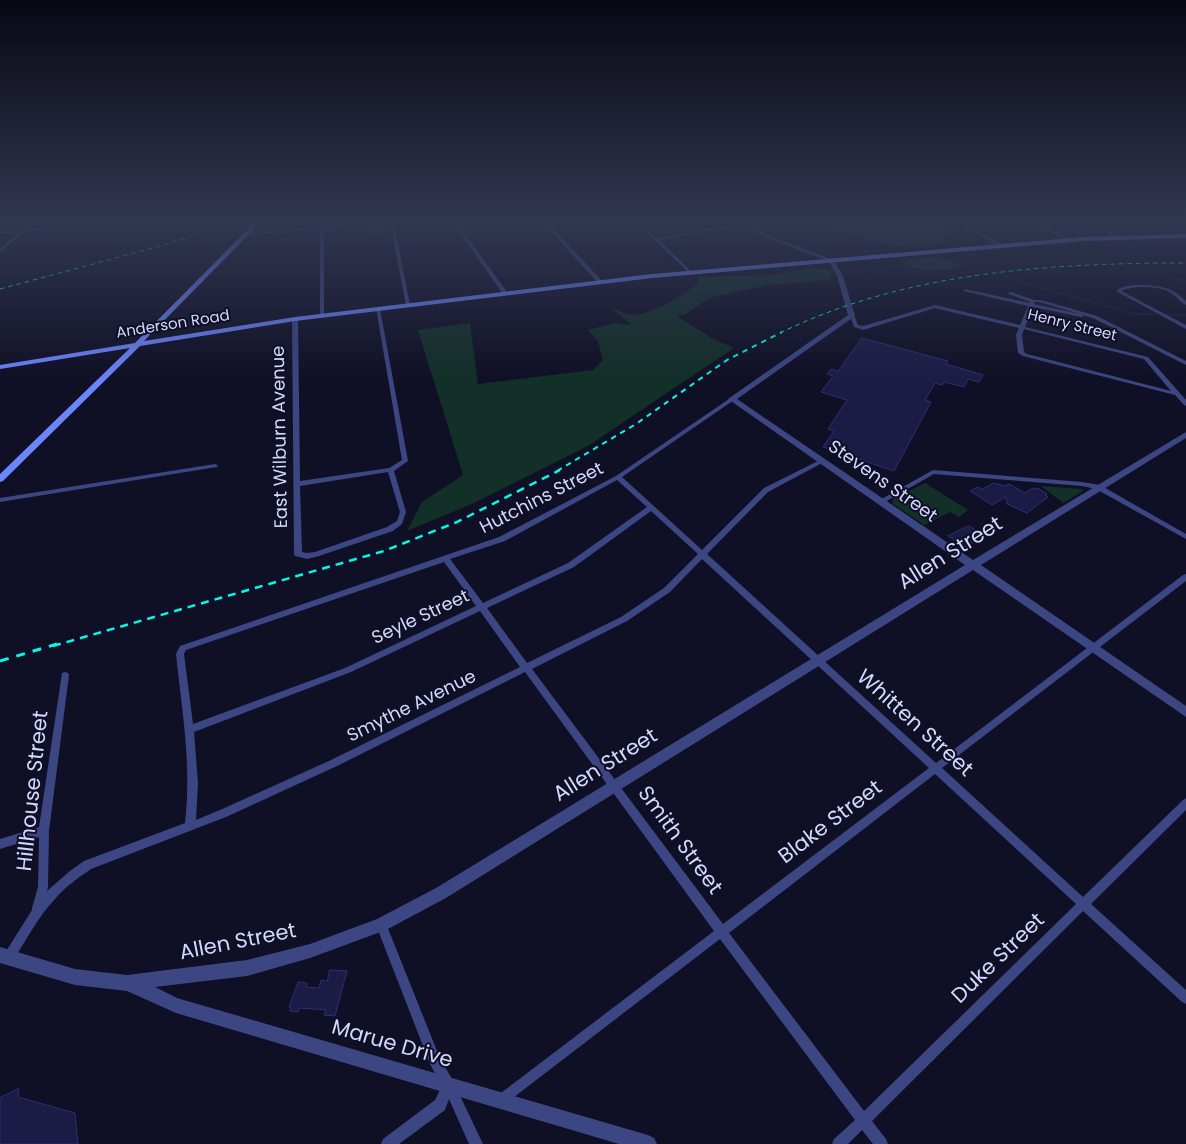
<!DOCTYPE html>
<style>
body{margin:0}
canvas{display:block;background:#0f0f25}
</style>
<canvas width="1186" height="1144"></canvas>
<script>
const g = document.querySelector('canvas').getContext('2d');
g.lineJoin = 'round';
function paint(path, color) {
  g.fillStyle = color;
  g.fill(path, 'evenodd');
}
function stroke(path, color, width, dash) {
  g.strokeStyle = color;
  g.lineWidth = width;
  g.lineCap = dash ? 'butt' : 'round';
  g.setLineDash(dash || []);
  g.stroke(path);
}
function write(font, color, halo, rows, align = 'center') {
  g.font = font + ' Poppins,sans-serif';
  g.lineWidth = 4;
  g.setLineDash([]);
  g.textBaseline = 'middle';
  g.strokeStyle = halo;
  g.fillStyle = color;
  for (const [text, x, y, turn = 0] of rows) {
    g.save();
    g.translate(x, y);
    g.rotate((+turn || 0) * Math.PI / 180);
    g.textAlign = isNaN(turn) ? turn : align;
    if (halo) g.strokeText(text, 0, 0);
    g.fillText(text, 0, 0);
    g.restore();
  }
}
const green = new Path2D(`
 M807,223C831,223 947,217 956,235L944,236L952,242L943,244L891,245Z
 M936,257L951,260L960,268L927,271L904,265L906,260Z
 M811,268L833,270L830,280L766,285L709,298L686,314L677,316L713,339L734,348L588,446L474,503L407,531L422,502L463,475L418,330L470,323L478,384L593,370L603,360L598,341L588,330L614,323L632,325L611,308C618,310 627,315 634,315C652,314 685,295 698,283V277L772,275Z
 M925,483L968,510L959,517L950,512L924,525L893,504V499Z
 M1041,486L1082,489L1083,491L1063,503Z`);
const stream = new Path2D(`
 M816,223L913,249
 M1112,223L1122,232
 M1131,241L1152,269L1186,282
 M931,257L967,267L987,269L1024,283L1135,314H1156
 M845,274L893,268L960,269L965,267
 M693,306L702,293L726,287L833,275
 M1166,315H1186`);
const building = new Path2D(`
 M369 231a7 7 0 1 1 14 0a7 7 0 1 1-14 0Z
 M862,338L948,361L946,364L983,375L979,382L968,379L964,387L944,382L942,385L935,383L925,400L931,402L894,471L823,447L834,431L828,429L847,400L821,392L833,376L827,374L831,369L838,371Z
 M994,483L1005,486L1009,484L1025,493L1033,488L1039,489L1047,494L1045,495L1048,497L1027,513L1007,504L1006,497L992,505L970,491L978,487L982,489Z
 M969,526L985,536L966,547L948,536Z
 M330,970L347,971L335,1016L324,1015L326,1010L299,1008L298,1012L290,1011L291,1007H289L298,982L307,983L306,987L319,988L321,980L327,981Z
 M19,1089L18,1097L75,1113L78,1144H0V1098Z`);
const minor = new Path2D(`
 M56,223H64L23,233L0,252V249L18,233L0,234V232L22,231Z
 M320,223H324V226L357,223H373L324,229V316L322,317L320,316V229L245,236L243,235L245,234L320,227Z
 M390,223H394L410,305L408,306L406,305Z
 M453,223H457L507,292V294H503Z
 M544,223H548L602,281V283H598Z
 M637,223H641L657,238L745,223L767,235L833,260L829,261L765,237L743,225L659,240L691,271V273H689Z
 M959,223H964L1005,246L1001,247Z
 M1031,223H1037L1072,240L1069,241Z
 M1096,223H1101L1116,236V238H1114Z
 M1143,285C1163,286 1171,287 1186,301V305C1180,302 1176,296 1170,292C1159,286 1133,285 1121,291L1186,325V329L1116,291C1123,285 1134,285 1143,285Z
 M964,289L1030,303V302L1009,294V292H1011L1034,300H1041L1097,316L1186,361V365L1184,364L1093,318L1083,315V317H1081L1033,307L1025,327L1148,357L1186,400V406L1184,405L1175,395L1023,356L1018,353L1016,335L1019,328L935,308L863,330L854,327L850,316L854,315L858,325L863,326L935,305L1020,325L1028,306L964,291ZM1035,302H1039L1080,314L1034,304ZM1024,329L1144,359L1171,391L1027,354L1024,352L1022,335Z
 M376,308L380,309L408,461L394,471L406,512L402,524L393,531L319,556L307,559L295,556L294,554L292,319L295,317L298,319L300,481L389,468L402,460ZM388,472L400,512L397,521L387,527L315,552L307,553L302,552L300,486Z
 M732,397L734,398V400L622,477L702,550L764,488L820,460H824L825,461L824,462L768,492L707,554L936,763L1183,575L1186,574V581L942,768L1083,897L1183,800L1186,798V810L1091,904L1186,990V1004L1182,1002L1083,911L872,1121L886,1139L888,1144H873L862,1130L848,1144H832L834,1139L855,1120L720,939L505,1104L501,1106L497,1104L495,1100L497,1096L714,931L525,672L337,766L226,817L91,869C78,878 65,887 55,899C38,917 26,940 13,961L9,963L5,961L3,957L5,953L32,910V908L38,887L39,837L0,849V839L39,827L62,673L65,672L68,673L69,675L49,831L48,887L47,891L70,871L84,861L185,823C192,766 182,711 176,654L180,646L499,537L616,476ZM617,480L647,507L568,563L483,603L450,559L505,541ZM651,511L698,554L664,588L621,617L527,663L487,608L574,567ZM702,559L929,768L723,924L532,669L627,621L670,592ZM444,562L476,606L345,668L193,724L184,654L186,650ZM480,611L520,667L331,760L220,810L196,820L198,783L194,732L351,672ZM935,774L1076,904L864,1111L729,933Z
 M215,464L217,465L218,466L217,467L0,502V498Z
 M933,470L1082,482L1100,485L1186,534V539L1096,489L1082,486L934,474L883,503H879L878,501Z
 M381,920L385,921L439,1056L453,1081L483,1144H469L449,1099L445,1110L399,1144H381L383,1139L435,1100L442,1086L430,1064L376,925L377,921Z`);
const tertiary = new Path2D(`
 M829,259H833L843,276L855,316L737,399L973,560L1186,432V438L981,565L1186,706V717L973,570L446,898L386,930L310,958L247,976L155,987L177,998L648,1135L654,1138L657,1144H619L176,1013L127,991L75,985L0,963V947L75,969L127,975L247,960L310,944L377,919L436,888L965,565L728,399L848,315L837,276L828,260Z`);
const secondary = new Path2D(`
 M254,223H260L144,341L295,317L652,274L1083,237L1186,234V238L1083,241L652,278L295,321L140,346L3,481L0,482V474L130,348L0,369V365L135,343Z`);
const railFar3 = new Path2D(`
 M0,289L164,245L230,223
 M780,333C905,272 1049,263 1186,263`);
const railFar2 = new Path2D(`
 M557,471L636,424L727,360L782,332`);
const railFar1 = new Path2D(`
 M53,646L384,551L457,522L560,470`);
const rail = new Path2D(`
 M0,661L57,644`);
const farStreetnames = [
 ["Anderson Road",173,325,-9],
 ["Henry Street",1072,326,14]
];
const streetNames = [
 ["East Wilburn Avenue",281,437,-91],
 ["Stevens Street",882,482,35],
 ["Hutchins Street",542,499,-27],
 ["Seyle Street",421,618,-25],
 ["Smythe Avenue",412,707,-26]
];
const nearStreetnames = [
 ["Allen Street",951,554,-32],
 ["Whitten Street",914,724,42],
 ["Allen Street",606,766,-32],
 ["Hillhouse Street",34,791,-84],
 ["Blake Street",831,823,-37],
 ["Smith Street",679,841,54],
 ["Allen Street",238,943,-11],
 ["Duke Street",999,959,-44],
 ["Marue Drive",392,1045,16]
];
paint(green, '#122f28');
stroke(stream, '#0d2c46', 1);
paint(building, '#1c1b45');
stroke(building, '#2f2e71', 1);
paint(minor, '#3b4683');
paint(tertiary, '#3b4683');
paint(secondary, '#6c84fc');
stroke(railFar3, '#05f9e4', 1, [4.5, 4]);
stroke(railFar2, '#05f9e4', 2, [5.5, 5]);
stroke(railFar1, '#05f9e4', 2.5, [8, 6]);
stroke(rail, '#05f9e4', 3, [9, 8]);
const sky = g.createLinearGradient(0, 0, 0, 383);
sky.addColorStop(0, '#080814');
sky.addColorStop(0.58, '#313751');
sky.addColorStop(1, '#31375100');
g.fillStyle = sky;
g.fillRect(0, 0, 1186, 383);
write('15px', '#d4d7fe', '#0f0f25', farStreetnames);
write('18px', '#d4d7fe', '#0f0f25', streetNames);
write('21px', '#d4d7fe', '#0f0f25', nearStreetnames);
</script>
